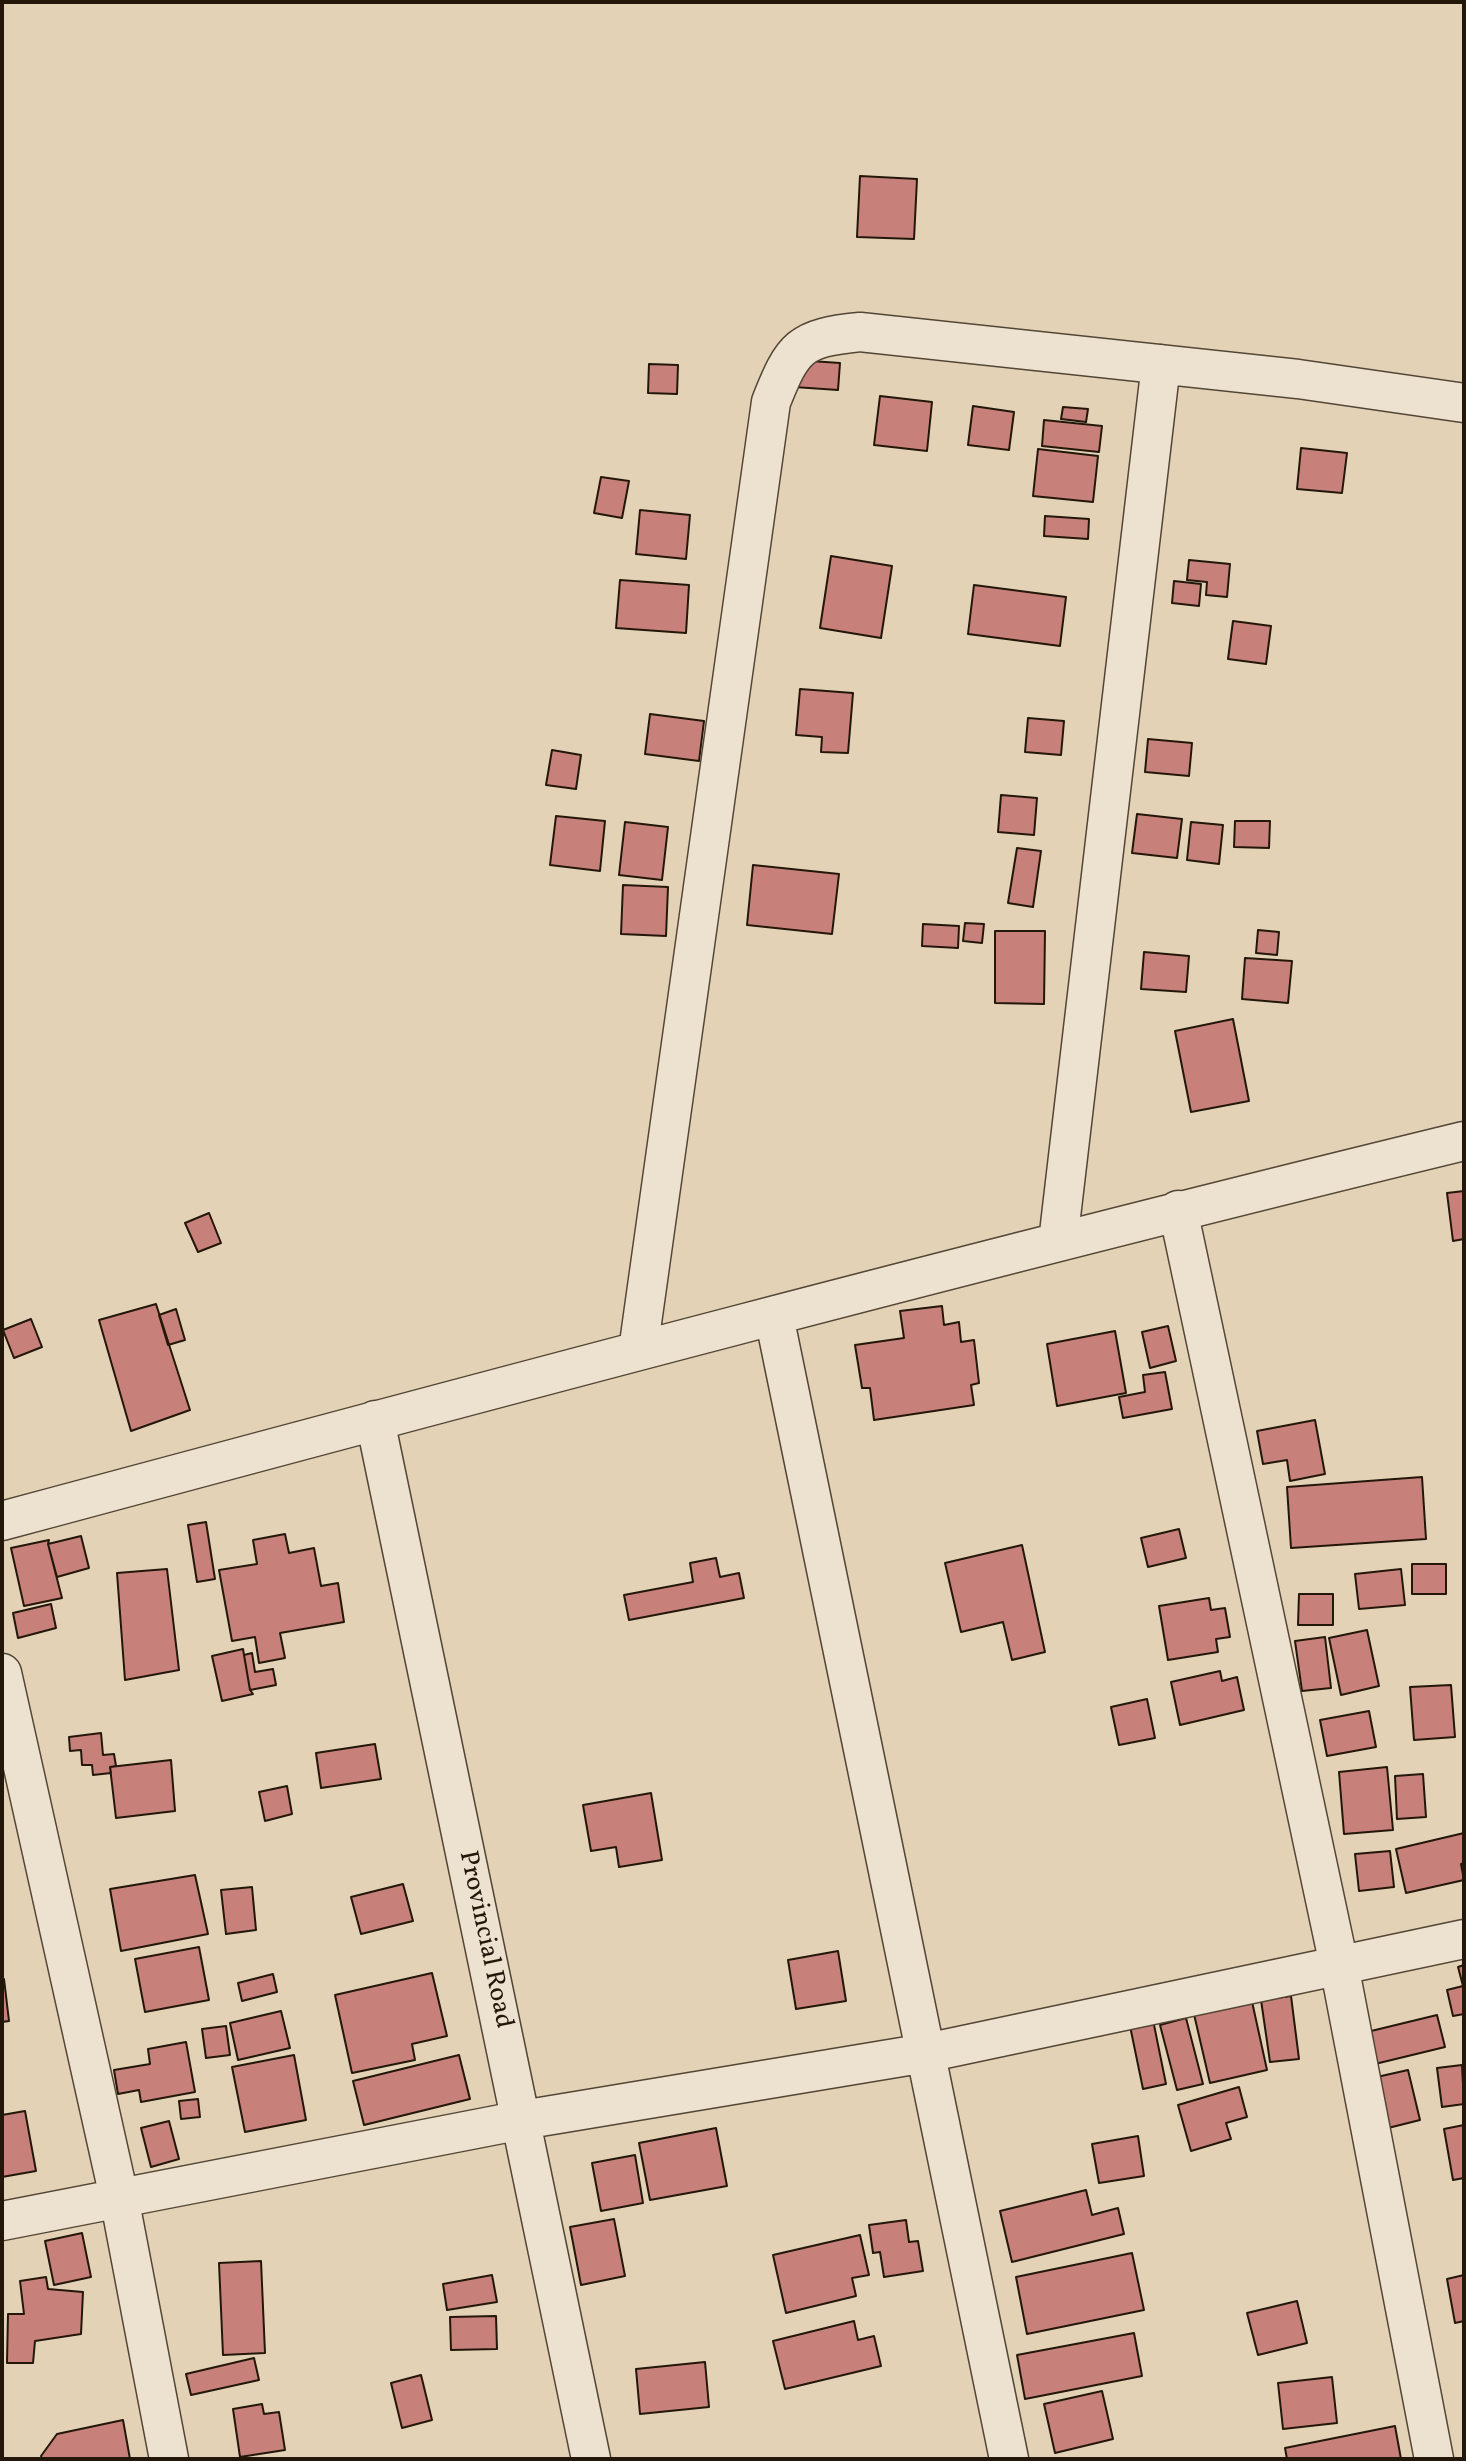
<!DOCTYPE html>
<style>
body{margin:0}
#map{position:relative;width:1466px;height:2461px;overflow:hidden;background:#e3d2b6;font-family:Vollkorn,serif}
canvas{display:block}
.frame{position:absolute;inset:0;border:4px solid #23170a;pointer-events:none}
</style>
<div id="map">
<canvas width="1466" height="2461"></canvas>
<div class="frame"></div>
</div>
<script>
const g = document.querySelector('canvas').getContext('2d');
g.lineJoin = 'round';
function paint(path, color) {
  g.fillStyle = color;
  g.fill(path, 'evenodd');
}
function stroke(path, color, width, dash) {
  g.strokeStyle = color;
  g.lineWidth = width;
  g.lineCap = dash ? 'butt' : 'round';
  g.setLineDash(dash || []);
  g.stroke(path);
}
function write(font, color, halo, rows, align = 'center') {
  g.font = font + ' Vollkorn,serif';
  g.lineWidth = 5;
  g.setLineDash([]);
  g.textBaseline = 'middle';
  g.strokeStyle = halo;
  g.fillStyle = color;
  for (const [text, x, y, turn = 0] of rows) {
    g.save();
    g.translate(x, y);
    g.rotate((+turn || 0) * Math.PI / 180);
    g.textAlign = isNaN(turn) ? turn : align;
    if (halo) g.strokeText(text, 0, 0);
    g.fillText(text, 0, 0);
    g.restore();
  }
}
const building = new Path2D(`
 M860,176L917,179L914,239L857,237Z
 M796,360L840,363L838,390L794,387Z
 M649,364L678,365L677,394L648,393Z
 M880,396L932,402L927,451L874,445Z
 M973,406L1014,412L1009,450L968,445Z
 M1063,407L1088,409L1086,422L1061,419Z
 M1044,420L1102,426L1099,452L1042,446Z
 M1301,448L1347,453L1342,493L1297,489Z
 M1038,449L1098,456L1093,502L1033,496Z
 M601,477L629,481L622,518L594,513Z
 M640,510L690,515L686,559L636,554Z
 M1045,516L1089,519L1088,539L1044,536Z
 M831,556L892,566L881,638L820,628Z
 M1189,560L1230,564L1227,597L1206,595L1207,582L1187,580Z
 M620,580L689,585L686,633L616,628Z
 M1174,581L1201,584L1199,606L1172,603Z
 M974,585L1066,597L1060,646L968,634Z
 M1233,621L1271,626L1266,664L1228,659Z
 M800,689L853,693L848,753L821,752L822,737L796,735Z
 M650,714L704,721L699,761L645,754Z
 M1028,718L1064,721L1061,755L1025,752Z
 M1148,739L1192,743L1189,776L1145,772Z
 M552,750L581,755L576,789L546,785Z
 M1001,795L1037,798L1034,835L998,832Z
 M1137,814L1182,819L1177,858L1132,853Z
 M556,816L605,821L600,871L550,865Z
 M1235,821H1270L1269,848L1234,847Z
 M625,822L668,827L662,880L619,875Z
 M1191,822L1223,825L1219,864L1187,860Z
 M1017,848L1041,851L1033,907L1008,903Z
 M753,865L839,874L832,934L747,925Z
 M623,885L668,887L666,936L621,934Z
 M965,923L984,924L982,943L963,941Z
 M923,924L959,926L958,948L922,946Z
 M1258,930L1279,932L1277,955L1256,953Z
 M995,931H1045L1044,1004L995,1003Z
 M1144,952L1189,956L1186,992L1141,989Z
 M1245,958L1292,961L1288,1003L1242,999Z
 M1233,1019L1249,1101L1191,1112L1175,1031Z
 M1464,1191V1239L1453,1241L1447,1193Z
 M209,1213L221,1243L198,1252L185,1223Z
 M156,1304L190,1410L131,1431L99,1320Z
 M942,1306L944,1325L959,1322L961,1342L974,1340L979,1383L971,1385L974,1405L874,1420L870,1388H862L855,1345L904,1338L900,1311Z
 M176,1309L185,1340L168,1345L159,1315Z
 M31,1319L42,1347L14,1358L3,1330Z
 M1168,1326L1176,1361L1150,1368L1142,1332Z
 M1115,1331L1126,1393L1057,1406L1047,1344Z
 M1165,1372L1172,1409L1123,1418L1119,1397L1145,1392L1143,1375Z
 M1315,1420L1325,1474L1290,1481L1287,1460L1263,1464L1257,1431Z
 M1422,1477L1426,1539L1291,1548L1287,1487Z
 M206,1522L215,1579L197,1582L188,1525Z
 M1179,1529L1186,1558L1148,1567L1141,1538Z
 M285,1534L289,1553L314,1548L321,1586L338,1583L344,1622L280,1633L285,1658L259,1663L255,1637L232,1641L219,1570L257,1564L253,1540Z
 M81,1536L89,1568L57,1577L48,1544Z
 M49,1540L48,1544L62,1598L24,1606L11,1548Z
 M1022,1545L1045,1652L1012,1660L1003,1622L961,1632L945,1563Z
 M716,1558L720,1577L739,1573L744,1598L629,1620L624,1595L693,1582L690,1563Z
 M1412,1564H1446V1594H1412Z
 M167,1569L179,1670L125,1680L117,1573Z
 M1401,1569L1405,1605L1359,1609L1355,1574Z
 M1299,1594H1333V1625H1298Z
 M1209,1598L1211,1610L1225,1608L1230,1637L1216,1639L1218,1652L1168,1660L1159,1606Z
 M51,1604L56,1628L18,1638L13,1613Z
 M1367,1630L1379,1686L1341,1695L1329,1638Z
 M1325,1637L1331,1688L1302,1691L1295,1641Z
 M243,1649L250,1690L253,1694L222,1701L212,1656Z
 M252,1653L255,1672L273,1669L276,1685L250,1690L244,1655Z
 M1220,1671L1222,1681L1237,1677L1244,1710L1180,1725L1171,1682Z
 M1451,1685L1455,1737L1414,1740L1410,1687Z
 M1147,1699L1155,1738L1119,1745L1111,1707Z
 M1369,1711L1376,1747L1327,1756L1320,1720Z
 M101,1733L103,1755L114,1754L116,1766L110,1767L111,1773L93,1775L92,1765H82L81,1750L70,1751L69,1737Z
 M375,1744L381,1779L321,1788L316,1753Z
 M171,1760L175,1811L116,1818L110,1767Z
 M1387,1767L1393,1830L1344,1834L1339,1772Z
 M1423,1774L1426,1817L1397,1819L1395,1776Z
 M287,1786L292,1814L265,1821L259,1792Z
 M651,1793L662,1860L619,1867L616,1847L591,1851L583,1805Z
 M1464,1833V1863L1461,1864L1464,1880L1406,1893L1396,1849Z
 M1390,1851L1394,1887L1359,1891L1355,1854Z
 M195,1875L208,1934L121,1951L110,1889Z
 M403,1884L413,1921L361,1934L351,1897Z
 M252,1887L256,1930L226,1934L221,1890Z
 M199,1947L209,2000L145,2012L135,1959Z
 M838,1951L846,2001L796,2009L788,1960Z
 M1464,1965V2014L1453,2016L1447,1990L1463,1986L1458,1967Z
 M432,1973L447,2036L412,2044L415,2060L352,2073L335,1995Z
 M273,1974L277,1992L242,2001L238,1983Z
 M2,1979H4L9,2021L2,2022Z
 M1291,1996L1299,2059L1270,2062L1261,2000Z
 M1251,1997L1267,2070L1210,2083L1193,2010Z
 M281,2011L290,2048L238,2060L230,2023Z
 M1437,2015L1445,2047L1375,2064L1367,2032Z
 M1186,2018L1203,2084L1177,2090L1160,2025Z
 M1153,2020L1166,2084L1143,2089L1130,2026Z
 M226,2026L230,2055L206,2058L202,2029Z
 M186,2042L195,2092L141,2102L139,2090L118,2094L114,2070L150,2064L148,2049Z
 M294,2055L306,2120L245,2132L232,2067Z
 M459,2055L470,2099L364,2125L353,2081Z
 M1462,2065L1464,2104L1442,2107L1437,2068Z
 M1408,2070L1420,2120L1380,2130L1368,2079Z
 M1239,2087L1247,2117L1226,2123L1231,2139L1191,2151L1178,2105Z
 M198,2099L200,2117L181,2119L179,2101Z
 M25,2111L36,2171L2,2177V2115Z
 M169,2121L179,2159L151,2167L141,2128Z
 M1464,2125V2178L1453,2180L1444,2129Z
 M716,2128L727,2186L650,2200L639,2143Z
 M1138,2136L1144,2176L1099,2183L1092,2144Z
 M635,2155L643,2203L601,2211L592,2163Z
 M1086,2190L1092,2215L1118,2208L1124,2234L1012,2262L1000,2211Z
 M614,2219L625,2276L581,2285L570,2227Z
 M906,2220L909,2242L918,2241L923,2271L884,2277L880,2252L873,2253L869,2225Z
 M82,2233L91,2277L54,2285L45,2241Z
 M860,2235L869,2275L852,2278L856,2296L786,2313L773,2255Z
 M1132,2253L1144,2310L1027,2334L1016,2277Z
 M261,2261L265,2353L223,2355L219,2263Z
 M492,2275L497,2302L447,2310L443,2284Z
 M1464,2275V2321L1455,2323L1447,2279Z
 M46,2277L48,2289L83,2292L81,2334L35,2341L33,2363H7L8,2314H24L20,2281Z
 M1297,2301L1307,2343L1258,2355L1247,2313Z
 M496,2316L497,2349L451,2350L450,2317Z
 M854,2321L858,2340L874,2336L881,2366L785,2389L773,2341Z
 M1134,2333L1142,2376L1025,2399L1017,2355Z
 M254,2358L259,2380L191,2395L186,2374Z
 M705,2362L709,2407L640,2414L636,2369Z
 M421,2375L432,2420L402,2428L391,2383Z
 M1332,2377L1337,2423L1283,2429L1278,2383Z
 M1102,2391L1113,2439L1055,2453L1044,2404Z
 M262,2404L264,2414L279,2412L285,2450L240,2457L233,2409Z
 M123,2420L130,2459H42L41,2456L57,2434Z
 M1395,2426L1401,2459H1287L1285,2448Z`);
const minor = new Path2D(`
 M1178,1210L1339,1965L1434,2459
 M1058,1242L1161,364
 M774,1316L1009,2459
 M638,1351L771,402C793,347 799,338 860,332L1298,379L1464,403
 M375,1420L591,2459
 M2,1521C488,1390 975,1260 1464,1141
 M2,1673L119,2197L169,2459
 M2,2221L522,2120L926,2053L1464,1939`);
const streetNames = [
 ["Provincial Road",484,1940,78]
];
paint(building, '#c8817a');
stroke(building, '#23170a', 2);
stroke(minor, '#534635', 41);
stroke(minor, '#ede2d0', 38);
write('26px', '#23170a', '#ede2d0', streetNames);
</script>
